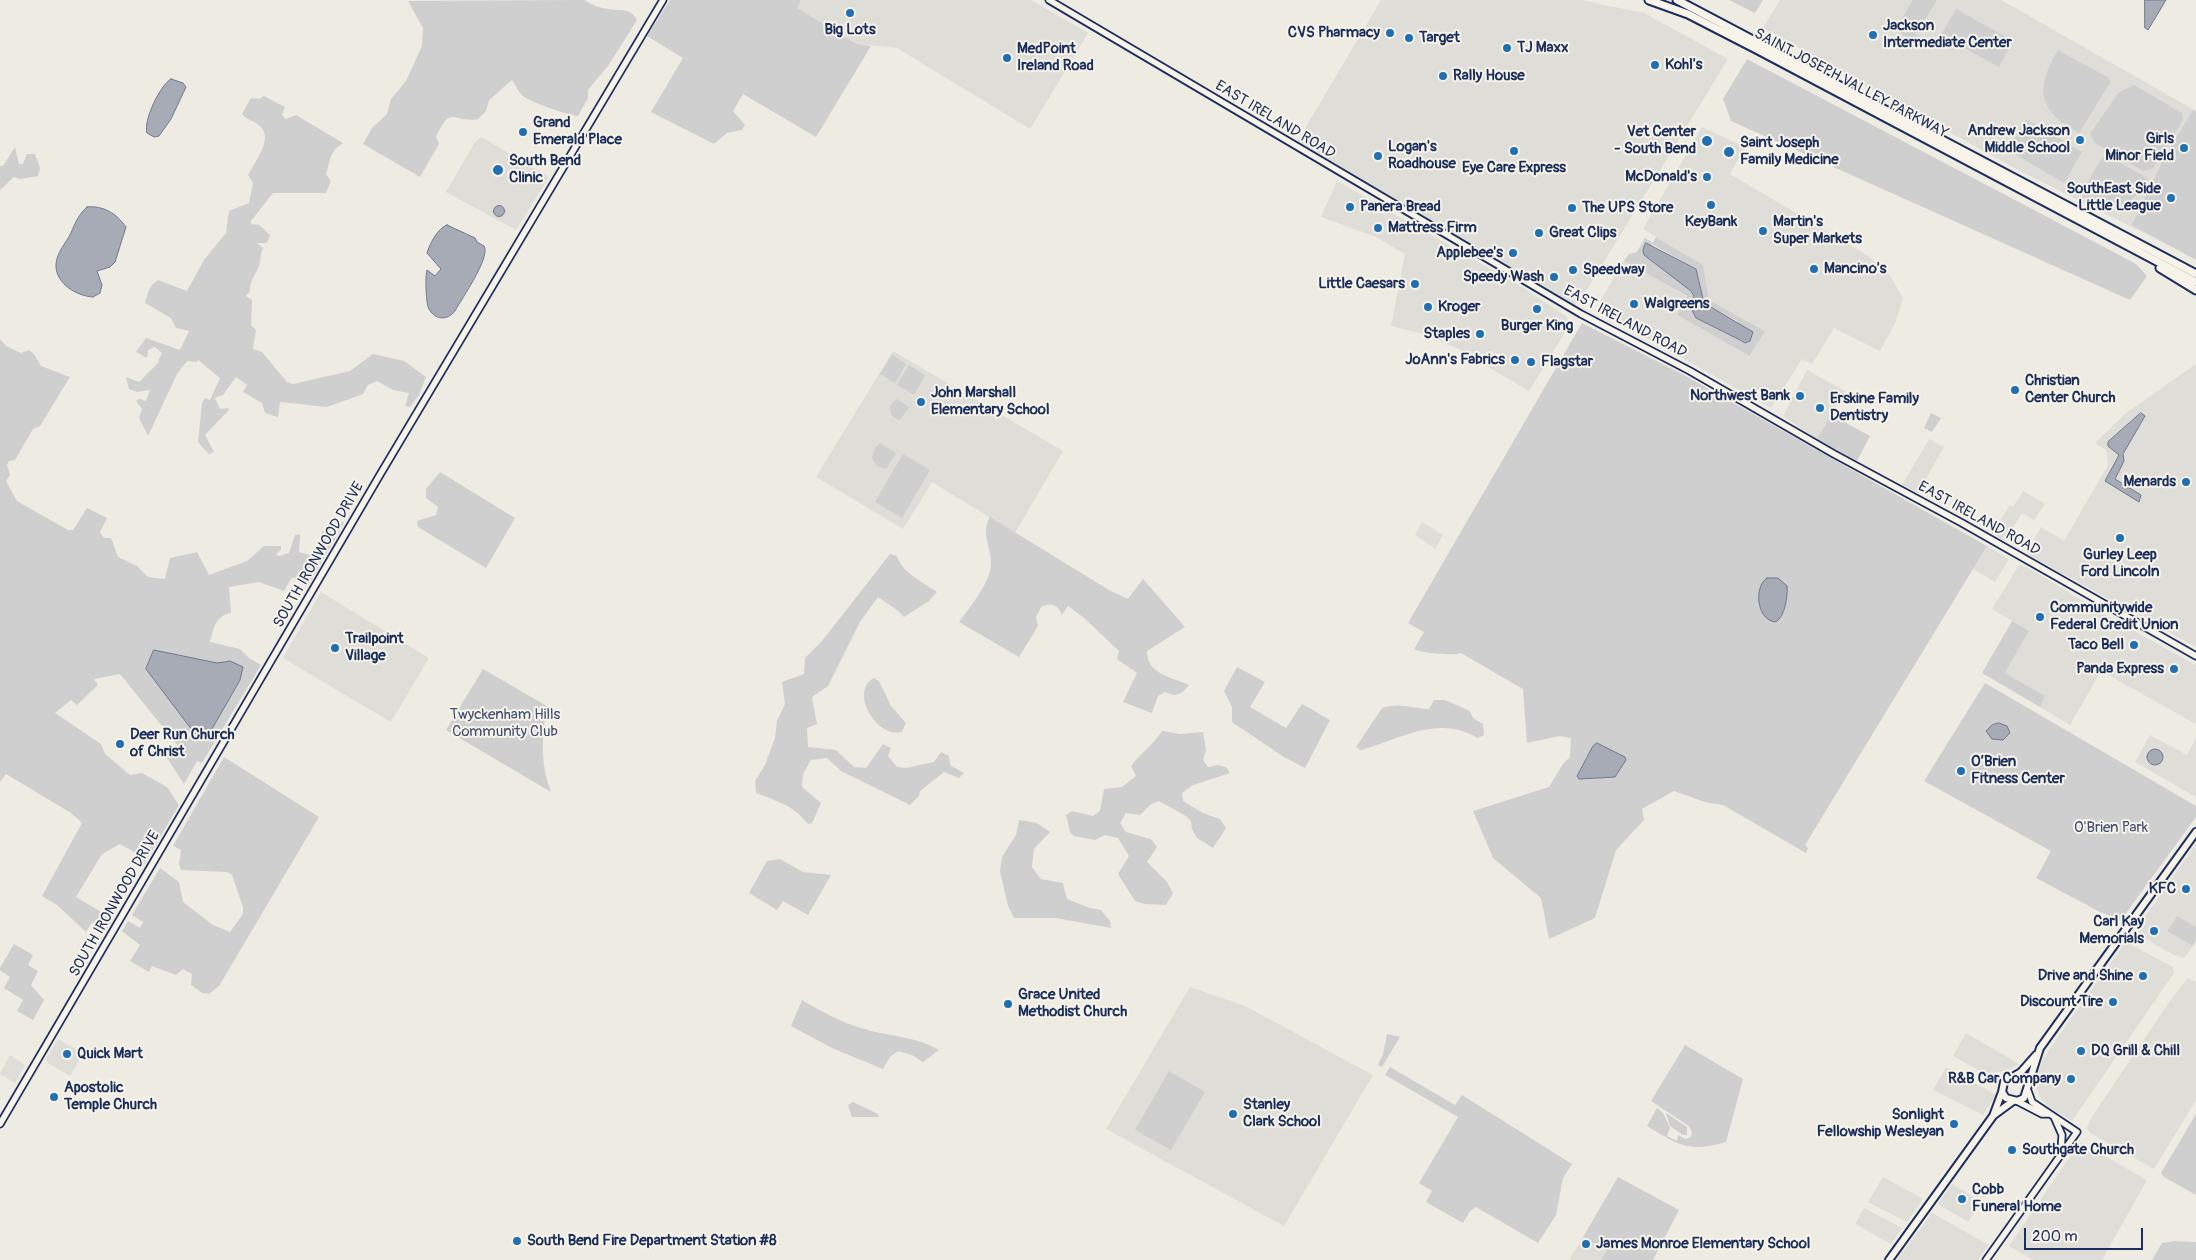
<!DOCTYPE html>
<meta charset="utf-8">
<style>
body{margin:0}
#map{position:relative;width:2196px;height:1260px;overflow:hidden;background:#eeebe2;font-family:Pangolin,sans-serif}
canvas{display:block}
.scale{position:absolute;left:2024px;top:1228px;width:119px;height:22px;box-sizing:border-box;border:2px solid #1b2f5e;border-top:0;padding-left:6px;font-size:15px;line-height:18px;white-space:nowrap;color:#1b2f5e;-webkit-text-stroke:4px #f7f3e8;paint-order:stroke}
</style>
<div id="map">
<canvas width="2196" height="1260"></canvas>
<div class="scale">200 m</div>
</div>
<script>
const g = document.querySelector('canvas').getContext('2d');
g.lineJoin = 'round';
function paint(path, color) {
  g.fillStyle = color;
  g.fill(path, 'evenodd');
}
function stroke(path, color, width, dash) {
  g.strokeStyle = color;
  g.lineWidth = width;
  g.lineCap = dash ? 'butt' : 'round';
  g.setLineDash(dash || []);
  g.stroke(path);
}
function write(font, color, halo, rows, align = 'center') {
  g.font = font + ' Pangolin,sans-serif';
  g.lineWidth = 4;
  g.setLineDash([]);
  g.textBaseline = 'middle';
  g.strokeStyle = halo;
  g.fillStyle = color;
  for (const [text, x, y, turn = 0] of rows) {
    g.save();
    g.translate(x, y);
    g.rotate((+turn || 0) * Math.PI / 180);
    g.textAlign = isNaN(turn) ? turn : align;
    if (halo) g.strokeText(text, 0, 0);
    g.fillText(text, 0, 0);
    g.restore();
  }
}
const built = new Path2D(`
 M801,0H1031L1088,33L1030,129L897,48L858,44L796,8Z
 M1381,0H1581L1644,13L1728,59L1580,301L1574,304L1297,142Z
 M1780,0H2001L2196,111L2168,245L2016,169L1763,28Z
 M1702,127L1745,147L1730,174L1867,255L1889,274L1903,298L1896,321L1880,351L1834,328L1812,364L1802,359L1771,408L1599,311L1601,300L1624,260L1687,297L1677,315L1751,356L1764,330L1709,300L1703,265L1643,229Z
 M481,137L549,177L516,230L446,192L475,142Z
 M1337,181L1522,287L1567,317L1569,326L1529,391L1458,349L1426,335L1391,326L1405,254L1374,236L1321,217Z
 M893,351L1063,451L1015,533L932,482L903,529L816,477Z
 M2196,364V647L2029,555L2027,551L2041,527L2064,541L2108,465L2106,450L2095,443L2126,413Z
 M1807,370L1845,391L1817,439L1783,416Z
 M1929,439L1944,447L1918,493L1902,485Z
 M2023,491L2045,504L2034,520L2022,513L2004,541L1992,533L2010,505L2013,507Z
 M1422,522L1443,535L1435,549L1415,535Z
 M1987,546L2009,559L1995,582L1973,569Z
 M2019,565L2025,566L2121,624L2196,665V724L2101,671L2070,725L2040,707L2044,696L2005,673L2029,631L1992,609Z
 M321,592L429,658L391,722L283,658Z
 M2150,735L2187,755L2196,738V797L2135,762Z
 M2196,844V927L2177,916L2167,931L2193,946L2184,958L2172,954L2139,935L2137,928Z
 M2128,943L2173,967L2174,973L2072,1121L2051,1108L2041,1099L2035,1083L2037,1072L2048,1051L2124,944Z
 M2188,978L2196,982V1100L2154,1169L2090,1133L2087,1128L2091,1118L2172,998Z
 M1190,987L1245,1006L1373,1075L1284,1226L1106,1129Z
 M1966,1033L2019,1064L2006,1071L1989,1073L1982,1072L1953,1056Z
 M58,1039L83,1054L70,1076L48,1063L46,1059Z
 M10,1055L25,1065L15,1083L0,1074Z
 M1946,1067L1996,1095L1983,1115L1933,1090Z
 M2080,1142L2147,1180L2102,1260H2033L2009,1246Z
 M1883,1177L1923,1199L1907,1222L1868,1202Z
 M1952,1184L1982,1202L1968,1222L1938,1204Z
 M1864,1208L1902,1228L1891,1244L1855,1224Z
 M1932,1213L1989,1245L1978,1260H1897Z
 M1583,1237L1606,1252L1601,1260H1569Z`);
const green = new Path2D(`
 M584,0C591,4 599,8 608,9C619,11 630,7 637,20L608,66L588,90V98L578,116C568,115 530,102 523,96C518,92 516,85 512,80L489,100L486,111L478,119C452,124 452,103 436,137L439,144L420,177L363,144L372,128L387,114L391,99L406,81L422,46L423,28L408,1Z
 M670,0H801L797,8L857,44L871,46L816,137L743,94L733,111L745,125L742,130L727,133L714,144L651,112L683,58L647,36Z
 M1729,0H1763L1755,13Z
 M1913,0H1937L1916,34L1924,39L1921,45L1895,30Z
 M1956,9L2013,41L1999,67L1941,35Z
 M2058,50L2109,78L2110,83L2079,133C2037,110 2035,89 2058,50Z
 M1747,59L2108,249L2136,264L2147,276L2130,300L1731,121L1723,99Z
 M2134,85L2182,113L2183,120L2153,168L2143,171L2095,143L2090,134L2118,93Z
 M264,96L285,107L282,115L286,119L296,115L343,143L335,149L331,156L326,174L331,181L326,193H273L251,221V224L259,225L270,235L267,243H257L263,248C260,255 261,261 258,268C255,275 249,283 250,291L246,296L252,300L251,325L256,330L253,349L262,352L287,382L293,384L350,371L373,354L404,361L426,377L419,395L410,407L405,406L409,393L393,390L377,381L368,385L363,394L327,407L280,402L278,417L265,413L262,403L243,392L247,385L236,377L223,395L215,398L220,409L228,408L229,410L205,435L214,452L209,454L198,442L202,403L205,398L210,400L220,378L198,360L197,362L187,361L177,374L148,436L139,418L142,409L136,401L139,399L146,401L150,390L137,392L129,389L126,377L139,382L157,364L162,353L155,347L148,350L147,358L136,352L146,338L180,350L189,331L176,328L171,318L145,303C148,293 149,285 158,280L187,291L204,260L226,233L229,211L249,203L253,183L248,175C254,163 273,140 261,127C256,121 246,120 242,114L251,98L259,99Z
 M2193,110L2196,111V260L2132,225L2164,158Z
 M2026,119L2082,152L2064,183L2008,150Z
 M15,147L19,164H23L27,154H35L40,168L38,176L21,179L14,177L0,190V166H3Z
 M2108,156L2148,178C2128,212 2113,212 2080,195L2102,158Z
 M1656,237L1703,265L1709,300L1765,331L1750,356L1677,315L1687,296L1624,261L1629,254L1637,252L1645,238L1653,243ZM1650,243L1696,269L1704,303L1737,321L1745,343L1696,318L1692,305L1694,296Z
 M1582,323L1684,375L1987,546L1805,845L1808,848L1806,853L1723,805L1705,802L1674,791L1642,809L1644,820L1616,850L1595,918L1549,939L1541,898L1493,858L1473,811L1549,787L1563,764L1570,757L1571,738L1560,736L1527,743L1523,689L1461,653C1453,656 1421,653 1414,649L1424,632L1408,623Z
 M0,339L6,346L21,353L29,350L34,354L41,366L70,377L40,426L33,429L15,460L9,461L7,465L10,475L6,481L17,501L68,530H73L87,508L107,518L100,532L104,538H111L118,557L137,566L148,577L165,579L170,558L197,552L209,575L247,561L264,546H281V550L276,554L279,556L289,553L295,535L300,534L299,552L318,557L322,531H331L334,518L344,523L308,586L292,577L284,591L259,582L229,587L231,613C215,616 214,628 210,642L240,649L249,658L261,665L202,763L197,761L184,784L166,756L178,746L120,674L94,679L98,685L77,705L71,700L55,713L101,744L105,754L130,775L142,773L167,787L179,805L143,866L133,860L136,853L120,844L102,854L76,897L113,919L107,929L92,922L86,932L57,905L42,896L82,823L71,813L6,774L0,782Z
 M892,355L906,364L895,383L880,374Z
 M909,365L925,375L914,395L897,385Z
 M897,399L909,407L900,420C892,418 889,413 891,404Z
 M1931,413L1941,418L1932,432L1924,428Z
 M1831,415L1870,436L1857,461L1817,439Z
 M880,443L896,453L886,469L877,466L872,458L875,448Z
 M903,454L930,470L902,518L875,502Z
 M440,472L515,518L486,568L418,527L417,521L436,515L438,507L426,498V489Z
 M990,517L1109,590L1128,599L1143,579L1185,627L1147,651C1147,674 1171,677 1189,685C1181,695 1176,697 1165,692L1158,696L1152,713L1123,702L1137,673L1117,659L1119,651L1083,617L1068,606L1062,615C1058,604 1050,602 1041,607L1036,617L1038,626L1019,657L959,622C970,607 985,589 990,571C995,552 979,535 990,517Z
 M890,554L897,556C901,572 923,582 937,592L929,601L904,617L897,610L878,597L860,622L828,686L812,697L817,724L807,728L808,747L836,750L854,767L866,768L883,744L891,748L888,756L897,767L906,768L934,762L941,752L949,756L950,765L964,773L959,778L944,772L920,791L919,796L910,805L841,771L827,758L811,760L803,774L802,787L821,803L812,823L808,824C792,804 778,802 756,793L755,781L765,765L775,738L777,721L785,704L782,682L804,674L805,658L822,641Z
 M2012,621L2029,631L2005,673L2045,696L2040,707L1982,673Z
 M1237,667L1265,682L1250,707L1286,728L1302,704L1330,720L1305,768L1284,757L1232,722V707L1224,691Z
 M483,669L552,709L546,713C541,740 541,766 551,792L446,730Z
 M874,678L879,681L891,706L906,723L902,732C878,739 848,692 874,678Z
 M1985,683L2196,806V817L2121,920L2100,912L2036,878L2051,851L1924,781Z
 M1434,700H1445L1470,711L1473,718L1483,724L1484,735L1478,738C1438,714 1400,739 1361,750L1356,747L1382,708C1403,702 1411,709 1429,709Z
 M1162,731L1180,734L1203,732L1206,750L1203,760L1208,767L1218,765L1226,767L1230,773L1193,785L1182,793L1183,801L1203,813L1220,819L1226,828L1213,848L1197,838L1192,829L1191,821L1186,816L1159,801L1150,805L1140,815L1126,813L1120,823L1126,832L1151,839L1157,847L1147,862L1167,882L1173,893L1166,905L1145,904L1135,901L1118,874L1129,856L1118,838L1105,835L1095,840L1074,836L1070,832L1066,815L1072,811L1093,816L1100,811L1104,789L1122,787L1136,776L1131,766C1141,753 1153,745 1162,731Z
 M224,757L319,817L219,986L209,994L202,993L191,985L192,974L183,969L176,975L152,966L149,972L130,961L140,945L122,931L128,921L140,928L143,922L132,915L160,868L179,882L183,902L213,925L230,932L243,914V907L232,875L227,872L181,870L179,864L181,850L173,846Z
 M1019,820L1037,823L1050,832L1034,849L1032,867L1041,879L1063,883L1067,899L1090,908L1101,910L1110,921L1111,928L1056,918H1014L1008,906L1000,871L1002,857L1016,835Z
 M780,859L803,872L831,875L808,915L783,901L777,910L749,893L767,861Z
 M2177,916L2196,927V940L2193,946L2167,931Z
 M14,944L33,955L28,965L38,971L31,985L44,1000L33,1020L17,1011L23,1000L4,988L10,977L0,970V968Z
 M802,1000C822,1012 842,1023 865,1029C890,1037 915,1036 939,1050L923,1062L912,1055L898,1051L890,1057L883,1069L834,1049L791,1026Z
 M1387,1034L1400,1037L1382,1067L1378,1065L1383,1054Z
 M1685,1045L1743,1079L1726,1142C1688,1153 1679,1145 1647,1126L1657,1108L1663,1113L1670,1128L1667,1136L1677,1141L1678,1135L1685,1139L1691,1137L1692,1132L1689,1126L1651,1101Z
 M1390,1067L1455,1105L1462,1095L1572,1164L1563,1178L1556,1215L1538,1243L1476,1207L1470,1211L1463,1223L1426,1202L1432,1191L1419,1183L1458,1117L1385,1075Z
 M1169,1071L1205,1092L1171,1150L1135,1130Z
 M853,1102L878,1114L879,1117H852L848,1105Z
 M1666,1113L1687,1127V1135H1683L1670,1126Z
 M2196,1114V1195L2164,1177L2161,1173Z
 M1618,1177L1679,1210L1653,1260H1601L1606,1251L1583,1237Z
 M2175,1241L2196,1242V1260H2152L2162,1243Z`);
const water = new Path2D(`
 M2145,0H2166L2148,30L2145,28Z
 M171,79L183,83L186,87L171,119L159,136L154,137L147,133C143,121 160,85 171,79Z
 M493.5 211a5.5 5.5 0 1 1 11 0a5.5 5.5 0 1 1-11 0Z
 M87,207C103,205 117,214 126,227L115,262L110,267L97,271L102,285L100,293L93,297C76,296 55,283 56,264C57,252 66,243 71,233C75,223 79,214 87,207Z
 M447,225L475,238L477,242L484,246C491,257 462,298 455,311C447,321 435,320 429,309C426,305 425,276 427,270L435,276L441,269L427,253C430,243 438,228 447,225Z
 M1646,243L1696,269L1704,303L1753,332L1750,341L1745,343L1740,340L1696,318L1691,308L1694,296L1691,291L1644,255L1643,250Z
 M2141,413L2145,416L2123,454L2124,461L2115,479L2141,495L2139,502L2105,481L2119,455L2108,446V442Z
 M1767,578H1778L1787,586C1788,596 1785,616 1776,622C1757,621 1753,587 1767,578Z
 M154,650L217,663L230,661L243,667L240,680L208,736L195,734L146,669Z
 M1999,723L2007,726L2010,733L2003,740L1992,739L1986,731L1992,725Z
 M1597,743L1625,757L1626,760L1615,777L1579,779L1577,776L1593,746Z
 M2147 757a8 8 0 1 1 16 0a8 8 0 1 1-16 0Z`);
const secondary = new Path2D(`
 M1049,0L1581,314L1690,371L1834,454L1962,523L2196,656
 M2017,1101L2042,1114H2048
 M2055,1119L2062,1135L2061,1153
 M0,1124L381,473L663,0
 M1986,1260L2077,1132L2032,1102L2028,1091`);
const primary = new Path2D(`
 M2036,1055L2021,1072L2004,1082L2002,1092L2006,1098L2017,1101L2024,1098L2040,1048L2196,832
 M1994,1115L2013,1101
 M1889,1260L1993,1116L2002,1092`);
const highway = new Path2D(`
 M1649,0L1688,14L1758,50L2196,282
 M1677,0L2196,274
 M2160,268L2196,290`);
const markers = [
 [850,13,5,"#1f6fb2"],
 [1390,33,5,"#1f6fb2"],
 [1873,35,5,"#1f6fb2"],
 [1409,38,5,"#1f6fb2"],
 [1507,48,5,"#1f6fb2"],
 [1007,58,5,"#1f6fb2"],
 [1655,65,5,"#1f6fb2"],
 [1443,76,5,"#1f6fb2"],
 [523,132,5,"#1f6fb2"],
 [2080,140,5,"#1f6fb2"],
 [1707,141,6,"#1f6fb2"],
 [2184,148,5,"#1f6fb2"],
 [1514,151,5,"#1f6fb2"],
 [1729,152,6,"#1f6fb2"],
 [1378,156,5,"#1f6fb2"],
 [498,170,6,"#1f6fb2"],
 [1707,177,5,"#1f6fb2"],
 [2171,198,5,"#1f6fb2"],
 [1711,205,5,"#1f6fb2"],
 [1350,207,5,"#1f6fb2"],
 [1572,208,5,"#1f6fb2"],
 [1378,228,5,"#1f6fb2"],
 [1763,231,5,"#1f6fb2"],
 [1539,233,5,"#1f6fb2"],
 [1513,253,5,"#1f6fb2"],
 [1814,269,5,"#1f6fb2"],
 [1573,270,5,"#1f6fb2"],
 [1554,277,5,"#1f6fb2"],
 [1415,284,5,"#1f6fb2"],
 [1634,304,5,"#1f6fb2"],
 [1428,307,5,"#1f6fb2"],
 [1537,309,5,"#1f6fb2"],
 [1480,334,5,"#1f6fb2"],
 [1515,360,5,"#1f6fb2"],
 [1531,362,5,"#1f6fb2"],
 [2015,390,5,"#1f6fb2"],
 [1800,396,5,"#1f6fb2"],
 [921,402,5,"#1f6fb2"],
 [1820,408,5,"#1f6fb2"],
 [2186,482,5,"#1f6fb2"],
 [2120,538,5,"#1f6fb2"],
 [2040,617,5,"#1f6fb2"],
 [2134,645,5,"#1f6fb2"],
 [335,648,5,"#1f6fb2"],
 [2174,669,5,"#1f6fb2"],
 [120,744,5,"#1f6fb2"],
 [1961,771,5,"#1f6fb2"],
 [2186,889,5,"#1f6fb2"],
 [2154,931,5,"#1f6fb2"],
 [2143,976,5,"#1f6fb2"],
 [2113,1002,5,"#1f6fb2"],
 [1008,1004,5,"#1f6fb2"],
 [2081,1051,5,"#1f6fb2"],
 [67,1054,5,"#1f6fb2"],
 [2071,1079,5,"#1f6fb2"],
 [54,1097,5,"#1f6fb2"],
 [1233,1114,5,"#1f6fb2"],
 [1954,1124,5,"#1f6fb2"],
 [2012,1150,5,"#1f6fb2"],
 [1962,1199,5,"#1f6fb2"],
 [517,1241,5,"#1f6fb2"],
 [1586,1244,5,"#1f6fb2"]
];
const poiNames = [
 ["Jackson",1883,26],
 ["Intermediate Center",1883,43],
 ["Big Lots",850,30,"center"],
 ["CVS Pharmacy",1380,33,"right"],
 ["Target",1419,38],
 ["TJ Maxx",1517,48],
 ["MedPoint",1017,49],
 ["Ireland Road",1017,66],
 ["Kohl's",1665,65],
 ["Rally House",1453,76],
 ["Grand",533,123],
 ["Emerald Place",533,140],
 ["Andrew Jackson",2070,131,"right"],
 ["Middle School",2070,148,"right"],
 ["Vet Center",1696,132,"right"],
 ["- South Bend",1696,149,"right"],
 ["Girls",2174,139,"right"],
 ["Minor Field",2174,156,"right"],
 ["Saint Joseph",1740,143],
 ["Family Medicine",1740,160],
 ["Logan's",1388,147],
 ["Roadhouse",1388,164],
 ["South Bend",509,161],
 ["Clinic",509,178],
 ["Eye Care Express",1514,168,"center"],
 ["McDonald's",1697,177,"right"],
 ["SouthEast Side",2161,189,"right"],
 ["Little League",2161,206,"right"],
 ["Panera Bread",1360,207],
 ["The UPS Store",1582,208],
 ["KeyBank",1711,222,"center"],
 ["Martin's",1773,222],
 ["Super Markets",1773,239],
 ["Mattress Firm",1388,228],
 ["Great Clips",1549,233],
 ["Applebee's",1503,253,"right"],
 ["Mancino's",1824,269],
 ["Speedway",1583,270],
 ["Speedy Wash",1544,277,"right"],
 ["Little Caesars",1405,284,"right"],
 ["Walgreens",1644,304],
 ["Kroger",1438,307],
 ["Burger King",1537,326,"center"],
 ["Staples",1470,334,"right"],
 ["JoAnn's Fabrics",1505,360,"right"],
 ["Flagstar",1541,362],
 ["Christian",2025,381],
 ["Center Church",2025,398],
 ["John Marshall",931,393],
 ["Elementary School",931,410],
 ["Northwest Bank",1790,396,"right"],
 ["Erskine Family",1830,399],
 ["Dentistry",1830,416],
 ["Menards",2176,482,"right"],
 ["Gurley Leep",2120,555,"center"],
 ["Ford Lincoln",2120,572,"center"],
 ["Communitywide",2050,608],
 ["Federal Credit Union",2050,625],
 ["Trailpoint",345,639],
 ["Village",345,656],
 ["Taco Bell",2124,645,"right"],
 ["Panda Express",2164,669,"right"],
 ["Deer Run Church",130,735],
 ["of Christ",130,752],
 ["O’Brien",1971,762],
 ["Fitness Center",1971,779],
 ["KFC",2176,889,"right"],
 ["Carl Kay",2144,922,"right"],
 ["Memorials",2144,939,"right"],
 ["Drive and Shine",2133,976,"right"],
 ["Grace United",1018,995],
 ["Methodist Church",1018,1012],
 ["Discount Tire",2103,1002,"right"],
 ["DQ Grill & Chill",2091,1051],
 ["Quick Mart",77,1054],
 ["R&B Car Company",2061,1079,"right"],
 ["Apostolic",64,1088],
 ["Temple Church",64,1105],
 ["Stanley",1243,1105],
 ["Clark School",1243,1122],
 ["Sonlight",1944,1115,"right"],
 ["Fellowship Wesleyan",1944,1132,"right"],
 ["Southgate Church",2022,1150],
 ["Cobb",1972,1190],
 ["Funeral Home",1972,1207],
 ["South Bend Fire Department Station #8",527,1241],
 ["James Monroe Elementary School",1596,1244]
];
const streetNames = [
 ["SAINT JOSEPH VALLEY PARKWAY",1851,84,28],
 ["EAST IRELAND ROAD",1275,120,31],
 ["EAST IRELAND ROAD",1625,322,28],
 ["EAST IRELAND ROAD",1979,519,29],
 ["SOUTH IRONWOOD DRIVE",319,555,-60],
 ["SOUTH IRONWOOD DRIVE",115,904,-60]
];
const parkNames = [
 ["Twyckenham Hills",505,715],
 ["Community Club",505,732],
 ["O'Brien Park",2111,828]
];
paint(built, '#deddd8');
paint(green, '#cfcfcf');
paint(water, '#a6abb5');
stroke(water, '#6e7992', 1);
stroke(secondary, '#1b2f5e', 9);
stroke(primary, '#1b2f5e', 10);
stroke(highway, '#1b2f5e', 11);
stroke(secondary, '#f7f3e8', 5.5);
stroke(primary, '#f7f3e8', 6);
stroke(highway, '#f7f3e8', 7);
for (const [x, y, r, color] of markers) {
  const dot = new Path2D();
  dot.arc(x, y, r, 0, 2 * Math.PI);
  g.fillStyle = color;
  g.fill(dot);
  stroke(dot, '#f7f3e8', 2);
}
write('bold 15px', '#1b2f5e', '#f7f3e8', poiNames, 'left');
write('15px', '#1b2f5e', '#f7f3e8', streetNames);
write('15px', '#3f4f75', '#f7f3e8', parkNames);
</script>
